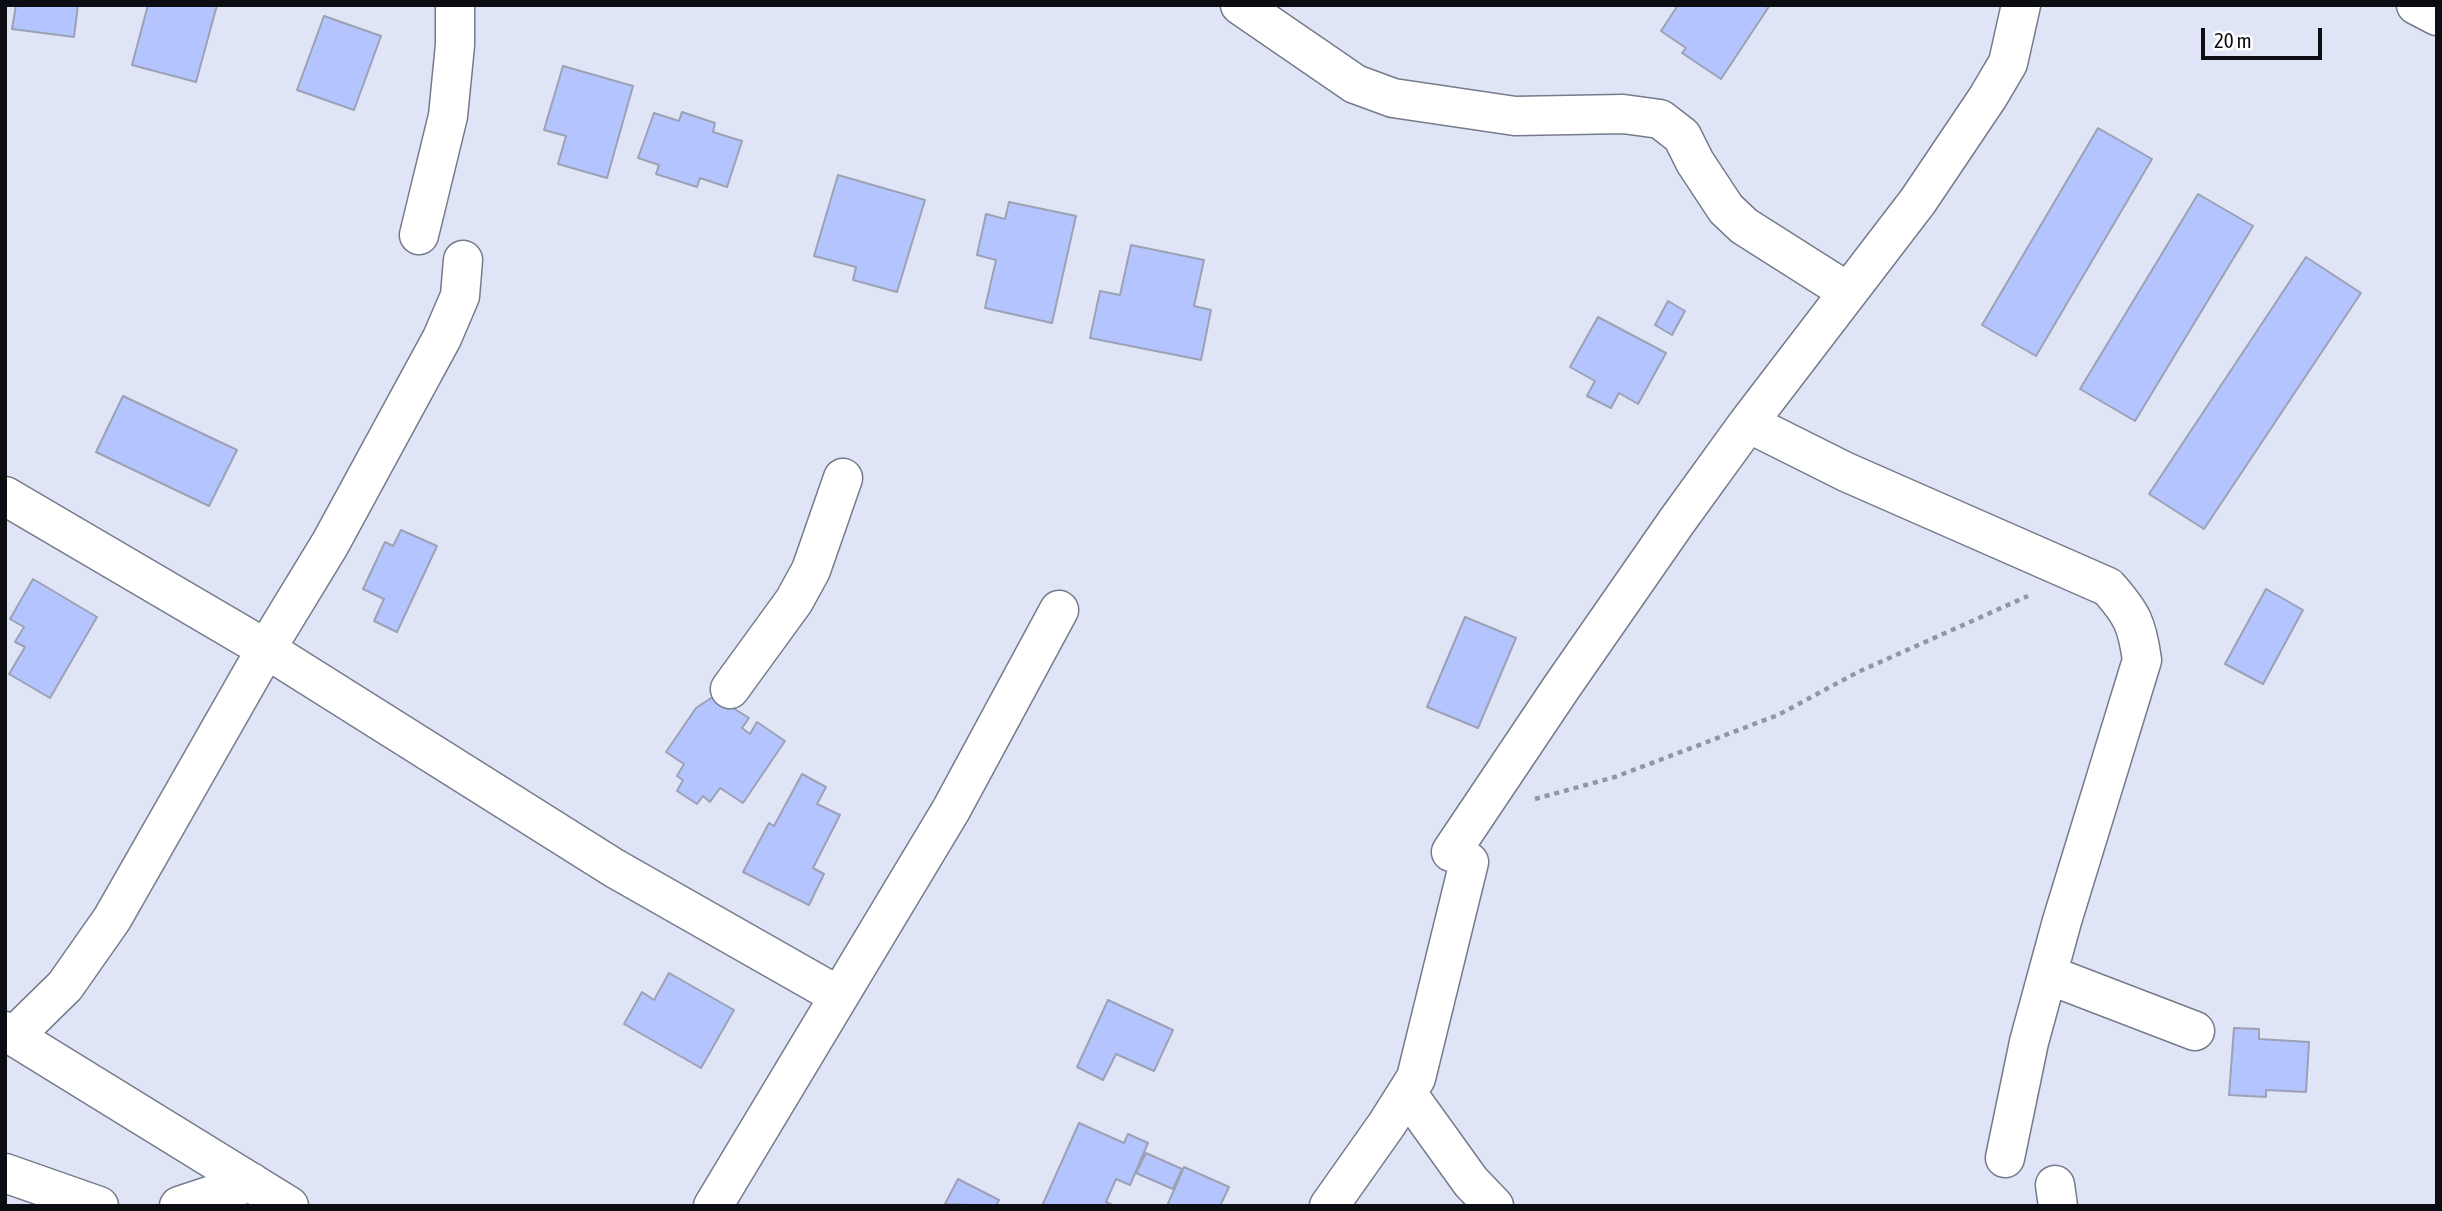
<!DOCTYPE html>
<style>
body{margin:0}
#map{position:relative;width:2442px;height:1211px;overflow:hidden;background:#dfe5f7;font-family:"Asap Condensed",sans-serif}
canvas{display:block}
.frame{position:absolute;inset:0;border:7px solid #0b0d13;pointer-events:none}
.scale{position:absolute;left:2201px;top:28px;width:121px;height:32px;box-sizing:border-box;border:4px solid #0b0d13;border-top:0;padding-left:9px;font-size:21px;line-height:24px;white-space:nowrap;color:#0b0d13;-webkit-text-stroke:5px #fff;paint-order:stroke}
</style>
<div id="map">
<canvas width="2442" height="1211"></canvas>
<div class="frame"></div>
<div class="scale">20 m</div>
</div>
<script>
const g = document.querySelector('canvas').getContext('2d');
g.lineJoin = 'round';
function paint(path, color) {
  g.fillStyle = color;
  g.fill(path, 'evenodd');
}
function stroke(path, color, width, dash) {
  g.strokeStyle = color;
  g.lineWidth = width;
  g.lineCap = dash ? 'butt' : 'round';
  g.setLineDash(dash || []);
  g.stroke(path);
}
const building = new Path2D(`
 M16,5H78L74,37L12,29Z
 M148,5H217L196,82L132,65Z
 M1678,5H1770L1721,79L1682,53L1686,48L1661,31Z
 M324,16L381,36L354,110L297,90Z
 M563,66L633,86L607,178L558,164L566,136L544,130Z
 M682,112L715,123L713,132L742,141L727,187L700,178L697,187L656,174L659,165L638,158L654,113L679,121Z
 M2098,128L2152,159L2036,356L1982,325Z
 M838,175L925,200L897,292L853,280L856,267L814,256Z
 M2198,194L2253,226L2135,421L2080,389Z
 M1009,202L1076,216L1052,323L985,308L996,260L977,255L986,214L1005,219Z
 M1131,245L1204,260L1194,306L1211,310L1201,360L1090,338L1100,291L1120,295Z
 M2306,257L2361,293L2204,529L2149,494Z
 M1668,301L1685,311L1672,335L1655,325Z
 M1598,317L1666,353L1638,404L1619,393L1611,408L1587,396L1595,381L1570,367Z
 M123,396L237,450L209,506L96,452Z
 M401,530L437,546L397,632L374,621L384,599L363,589L385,542L393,546Z
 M33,579L97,617L50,698L9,674L25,647L15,642L24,627L10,619Z
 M2266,589L2303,610L2263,684L2225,664Z
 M1465,617L1516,638L1478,728L1427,707Z
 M714,696L749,718L742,728L750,734L757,722L785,741L743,803L720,788L710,802L703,796L697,804L677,791L683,780L677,776L684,764L666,752L696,708Z
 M802,774L826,787L817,804L840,815L813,868L824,874L809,905L743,872L769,823L774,826Z
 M669,973L734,1010L701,1068L624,1024L642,992L654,1000Z
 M1108,1000L1173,1030L1154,1071L1116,1054L1103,1080L1077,1067Z
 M2234,1028L2259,1029V1039L2309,1042L2306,1092L2266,1090V1097L2229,1095Z
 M1079,1123L1124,1143L1128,1134L1148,1143L1130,1185L1116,1179L1106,1202L1115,1206H1042Z
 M1146,1153L1182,1169L1173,1189L1136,1173Z
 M1184,1167L1229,1187L1220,1206H1167Z
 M958,1179L999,1200L996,1206L945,1204Z`);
const path = new Path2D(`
 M1535,799L1615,777L1778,715L1858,672L2028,596`);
const minor = new Path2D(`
 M1240,5L1355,84L1393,98L1515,116L1623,114L1660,119L1682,136L1695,162L1726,209L1744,226L1848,292
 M2416,5L2437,16
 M419,235L448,116L455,45V5
 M1748,423L1846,472L2108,587C2132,614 2137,624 2142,660L2062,921L2029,1042L2005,1158
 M5,496L266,649L614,868L839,996
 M730,689L794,601L811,570L843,478
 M1451,852L1561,688L1677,521L1748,423L1918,201L1988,97L2008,63L2021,5
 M2049,975L2195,1031
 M5,1031L289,1206
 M14,1036L65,986L112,919L266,649L330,544L442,338L460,296L463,260
 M1407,1093L1471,1182L1494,1206
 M5,1173L99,1206
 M2055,1185L2058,1206
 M179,1206L251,1182
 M713,1206L951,810L1059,610
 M1329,1206L1387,1124L1416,1078L1469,862`);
paint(building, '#b3c4ff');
stroke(building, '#9ca2b3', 2);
stroke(minor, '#767b8b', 41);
stroke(path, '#9296a4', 4.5, [5, 5]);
stroke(minor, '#fff', 38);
</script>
